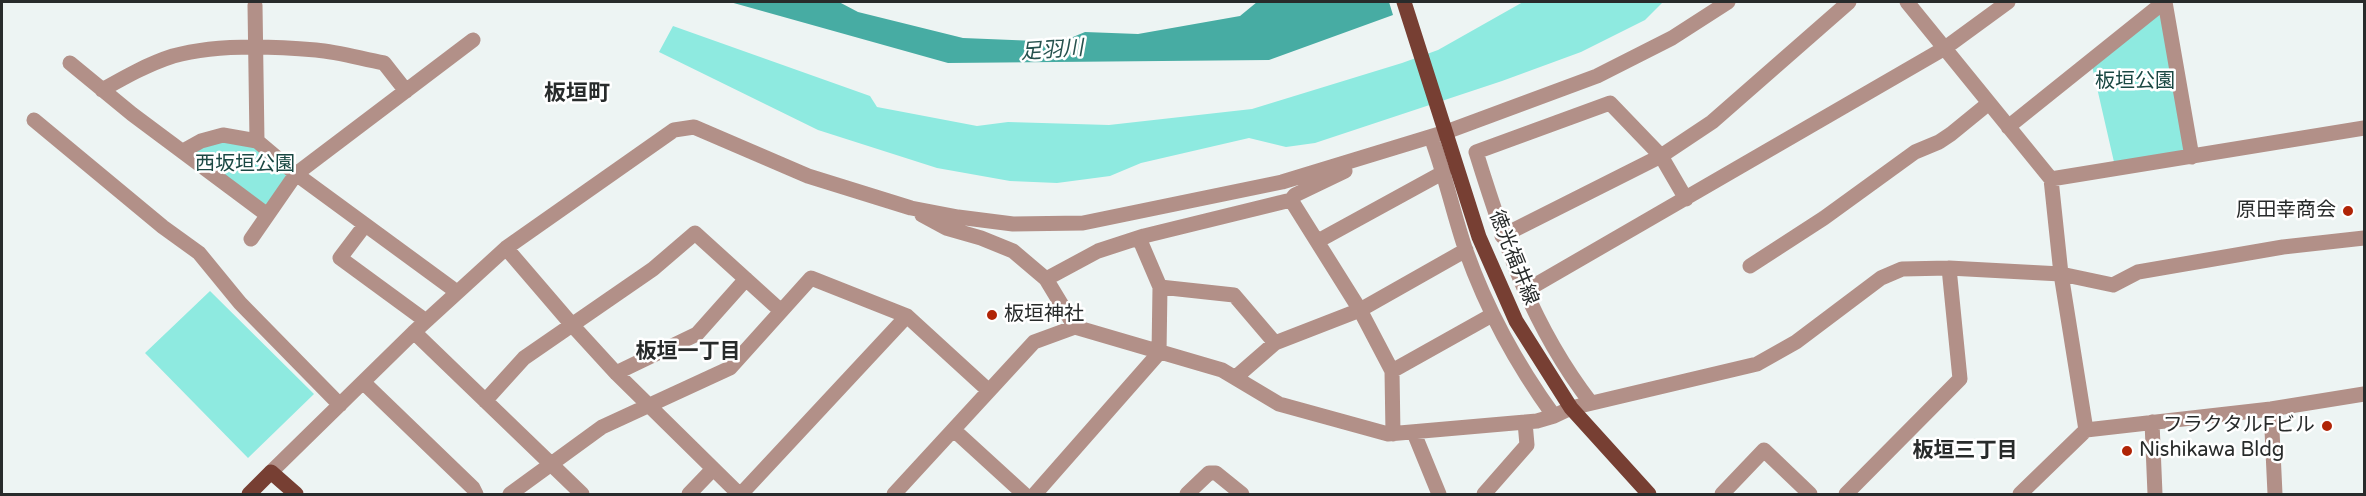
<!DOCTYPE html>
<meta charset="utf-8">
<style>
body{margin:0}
#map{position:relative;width:2366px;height:496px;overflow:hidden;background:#edf4f3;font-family:"Varela Round",sans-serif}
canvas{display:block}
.frame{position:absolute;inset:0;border:3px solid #282b2b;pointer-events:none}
</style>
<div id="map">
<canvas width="2366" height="496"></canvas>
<div class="frame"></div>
</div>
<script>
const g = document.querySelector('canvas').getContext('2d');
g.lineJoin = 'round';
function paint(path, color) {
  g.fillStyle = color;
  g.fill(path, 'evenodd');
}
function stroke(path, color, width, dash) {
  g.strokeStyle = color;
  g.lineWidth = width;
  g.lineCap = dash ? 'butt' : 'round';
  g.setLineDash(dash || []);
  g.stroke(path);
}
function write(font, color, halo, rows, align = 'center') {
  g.font = font + ' "Varela Round","Noto Sans JP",sans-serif';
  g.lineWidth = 5;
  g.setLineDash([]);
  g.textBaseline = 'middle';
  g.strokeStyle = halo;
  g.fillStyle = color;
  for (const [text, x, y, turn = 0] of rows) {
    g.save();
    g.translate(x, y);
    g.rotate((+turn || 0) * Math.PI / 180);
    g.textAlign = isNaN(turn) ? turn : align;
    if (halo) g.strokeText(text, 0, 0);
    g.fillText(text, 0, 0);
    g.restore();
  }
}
const green = new Path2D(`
 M1523,2H1663L1645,20L1581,52L1502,81L1315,143L1286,147L1249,138L1141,163L1110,176L1057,183L1010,181L937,168L818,130L659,52L673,26L870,96L877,107L977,126L1008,122L1109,125L1252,109L1402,63L1438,50Z
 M2163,10L2185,153L2114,162L2092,66Z
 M208,141L256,143L292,177L265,209L190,153Z
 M210,291L314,394L248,458L145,353Z`);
const water = new Path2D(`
 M730,2H839L858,12L963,38L1061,42L1085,32L1138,34L1240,16L1257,2H1389L1393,15L1269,60L948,63Z`);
const minor = new Path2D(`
 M1907,2L2051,179L2061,274L2086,430
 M2165,2L2192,157
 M255,5L257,141
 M70,63L132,114L266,214
 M102,90C125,77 148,64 173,56C215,44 272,46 316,50C339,52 362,59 384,63L406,91
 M34,120L163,227L199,253L240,303L340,405
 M2008,127L2164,2
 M1431,137C1445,174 1453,213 1466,251C1487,310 1517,365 1554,416
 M183,151L201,141L223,135L257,141L296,174L457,292
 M2051,179L2364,128
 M1291,200L1360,310L1392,371L1393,434
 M922,215L946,228L981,238L1013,251L1046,279L1075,327
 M365,225L340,258L426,321
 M1502,236L1661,156L1712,122L1849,2
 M251,239L296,174L473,40
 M1318,241L1444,172
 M506,248L573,326L616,373L739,494
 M1750,266L1824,218L1915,152L1939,142L1951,134L1989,103
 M1046,279L1098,251L1144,236L1291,200L1295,195L1345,171
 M1160,287L1234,295L1275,343
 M1525,291L1945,48L2008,2
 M414,332L582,494
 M1392,371L1492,315
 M616,373L697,334L746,279
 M1236,377L1275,343L1360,310L1466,250
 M363,382L473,488L476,494
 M485,401L524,358L653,269L695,233L781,311
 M1591,403C1531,325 1505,245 1476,152L1610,103L1661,156L1686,199
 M2271,409L2275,494
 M2152,422L2155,494
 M955,431L1024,494
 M1414,433L1439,494
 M271,472L414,332L506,248L674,130L694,127L808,176L911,208L958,217L1013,224L1083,223L1282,182L1446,132L1597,76L1672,38L1728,2
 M510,494L602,427L730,368L811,278L907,316L989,391
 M689,494L713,469
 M741,494L907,316
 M894,494L1034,342L1075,327L1222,370L1279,404L1388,434L1537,421L1554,416L1571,408L1757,364L1796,342L1881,278L1902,269L1949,268L2061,274L2113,285L2138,272L2283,247L2364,238
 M1035,494L1159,353L1160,287L1139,238
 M1187,494L1209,473H1216L1242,494
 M1484,494L1527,445L1525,422
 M1722,494L1764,450L1810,494
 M1846,494L1960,379L1949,268
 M2020,494L2086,430L2271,409L2364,394`);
const major = new Path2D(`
 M1404,2L1479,237L1516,321L1571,408L1649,494
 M249,494L271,472L296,494`);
const markers = [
 [2348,211,6,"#b02406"],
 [992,315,6,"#b02406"],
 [2327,426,6,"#b02406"],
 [2127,451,6,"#b02406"]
];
const parkNames = [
 ["板垣公園",2135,82],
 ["西坂垣公園",245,165]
];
const poiNames = [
 ["原田幸商会",2336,211],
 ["板垣神社",1004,315,"left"],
 ["フラクタルFビル",2315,426],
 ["Nishikawa Bldg",2139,451,"left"]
];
const streetNames = [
 ["徳光福井線",1513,258,68]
];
const waterNames = [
 ["足羽川",1052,51,-4]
];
const neighbourhoodNames = [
 ["板垣一丁目",688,352],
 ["板垣三丁目",1965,451]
];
const quarterNames = [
 ["板垣町",577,94]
];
paint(green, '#8eeae0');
paint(water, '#47aca3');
stroke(minor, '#b29088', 15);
stroke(major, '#773f33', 15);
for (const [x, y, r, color] of markers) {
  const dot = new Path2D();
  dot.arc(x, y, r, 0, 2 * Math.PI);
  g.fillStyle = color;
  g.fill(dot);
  stroke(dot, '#fff', 2);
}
write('20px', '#1a4843', '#fff', parkNames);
write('20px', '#282b2b', '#fff', poiNames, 'right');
write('20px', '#282b2b', '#fff', streetNames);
write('italic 21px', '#26524e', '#fff', waterNames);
write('bold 21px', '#282b2b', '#fff', neighbourhoodNames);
write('bold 22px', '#282b2b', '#fff', quarterNames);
</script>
